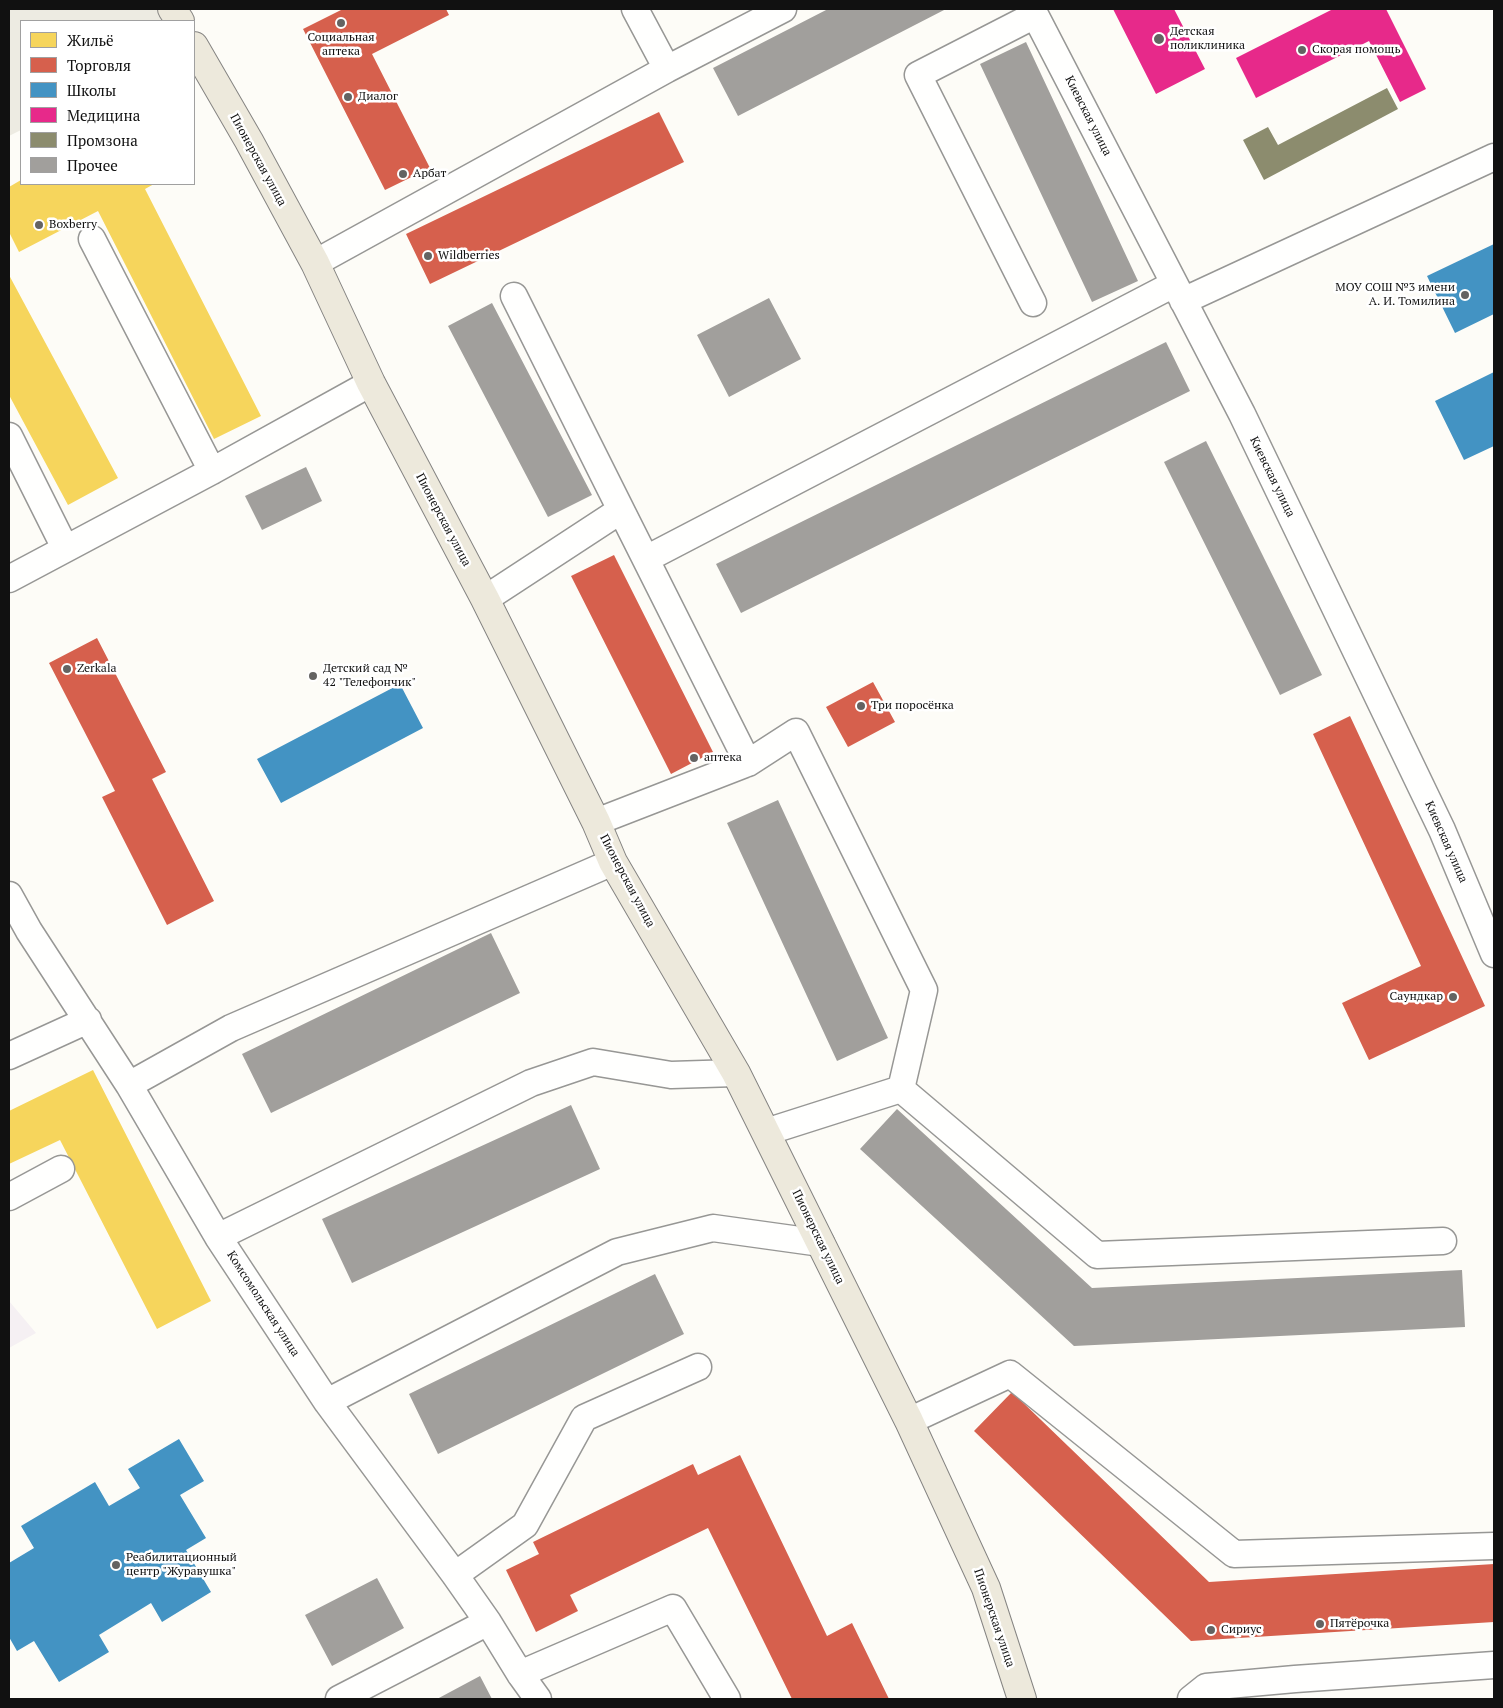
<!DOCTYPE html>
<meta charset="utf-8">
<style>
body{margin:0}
#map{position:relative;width:1503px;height:1708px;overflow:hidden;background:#fdfcf7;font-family:"PT Serif",serif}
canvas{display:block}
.frame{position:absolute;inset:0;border:10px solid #111;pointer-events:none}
.legend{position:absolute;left:20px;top:20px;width:175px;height:165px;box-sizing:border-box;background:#fff;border:1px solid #a0a0a0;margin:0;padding:6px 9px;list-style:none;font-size:15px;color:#111}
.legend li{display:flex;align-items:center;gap:10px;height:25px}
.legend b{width:25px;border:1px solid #a0a0a0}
</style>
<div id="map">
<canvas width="1503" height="1708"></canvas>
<div class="frame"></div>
<ul class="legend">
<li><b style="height:14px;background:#f6d55c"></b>Жильё</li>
<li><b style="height:14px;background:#d6604d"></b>Торговля</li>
<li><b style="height:14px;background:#4393c3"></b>Школы</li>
<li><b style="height:14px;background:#e7298a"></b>Медицина</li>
<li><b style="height:14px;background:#8c8c6e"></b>Промзона</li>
<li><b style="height:14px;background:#a19f9c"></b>Прочее</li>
</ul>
</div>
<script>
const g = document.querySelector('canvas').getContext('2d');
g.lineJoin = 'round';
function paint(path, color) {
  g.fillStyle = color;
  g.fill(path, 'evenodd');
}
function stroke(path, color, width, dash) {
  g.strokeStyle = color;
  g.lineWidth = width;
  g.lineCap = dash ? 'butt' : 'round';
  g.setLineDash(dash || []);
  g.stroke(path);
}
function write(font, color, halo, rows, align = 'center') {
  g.font = font + ' "PT Serif",serif';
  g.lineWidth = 5;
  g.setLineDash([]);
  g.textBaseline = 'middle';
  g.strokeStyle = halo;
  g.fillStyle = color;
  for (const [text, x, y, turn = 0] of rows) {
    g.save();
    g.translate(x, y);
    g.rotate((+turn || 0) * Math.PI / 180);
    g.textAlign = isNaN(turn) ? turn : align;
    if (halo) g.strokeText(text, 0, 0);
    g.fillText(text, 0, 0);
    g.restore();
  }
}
const industrial = new Path2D(`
 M9,1301L36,1333L9,1348Z`);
const plaza = new Path2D(`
 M9,9H160L167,21H21V130L9,136Z`);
const homes = new Path2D(`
 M21,180V184H154L145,189L261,416L214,439L98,211L19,252L9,232V187Z
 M9,275L118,478L68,505L9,395Z
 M93,1070L211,1301L157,1329L60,1140L9,1164V1111Z`);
const shops = new Path2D(`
 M343,9H446L449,15L372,54L430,168L385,190L303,29Z
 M659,112L684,162L430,284L406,234Z
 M614,555L713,752L671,774L571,576Z
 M97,638L166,772L152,779L214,901L167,925L102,797L115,791L49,663Z
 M873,682L895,722L848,747L826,707Z
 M1350,716L1485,1006L1369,1060L1342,1003L1421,966L1313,734Z
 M1012,1392L1209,1582L1494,1564V1622L1191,1641L974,1431Z
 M740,1455L827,1636L852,1623L889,1699H792L708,1528L570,1595L578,1611L536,1632L506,1570L539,1554L533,1542L693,1464L698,1475Z`);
const schools = new Path2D(`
 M1494,244V314L1455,333L1427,276Z
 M1494,372V446L1464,460L1435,401Z
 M400,684L423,728L281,803L257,759Z
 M179,1439L204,1481L180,1495L206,1538L186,1550L211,1592L162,1622L151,1603L99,1635L109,1652L59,1682L34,1641L17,1651L9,1637V1563L34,1548L21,1526L95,1482L109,1506L140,1488L128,1469Z`);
const health = new Path2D(`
 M1113,9H1174L1205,69L1156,94Z
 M1333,9H1386L1426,89L1400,102L1369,41L1256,98L1236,58Z`);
const industry = new Path2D(`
 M1387,88L1398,109L1264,180L1243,140L1268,127L1278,145Z`);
const building = new Path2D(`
 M828,9H946L738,116L713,68Z
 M1026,42L1138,281L1092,302L980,64Z
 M769,298L801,359L729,397L697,335Z
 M492,303L592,495L548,517L448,326Z
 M1166,342L1190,391L741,613L716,564Z
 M1206,441L1322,675L1280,695L1164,462Z
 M306,467L322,501L262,530L245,496Z
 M778,800L888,1038L837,1061L727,823Z
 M491,933L520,993L271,1113L242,1054Z
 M571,1105L600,1169L352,1283L322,1219Z
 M897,1109L1092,1288L1462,1270L1465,1327L1074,1346L860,1149Z
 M655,1274L684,1334L438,1454L409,1394Z
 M377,1578L404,1628L332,1666L305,1615Z
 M480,1676L492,1699H437Z`);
const minor = new Path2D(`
 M635,9L667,69
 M1032,9L1242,414L1442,830L1494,954
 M92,239L212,471
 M315,263L667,69L783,9
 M514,296L621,510
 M1183,301L1494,157
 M1033,303L918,75L1035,15
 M9,436L65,548
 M646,559L1174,284
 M9,579L212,471L371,383
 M485,599L621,510L748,763
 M596,822L748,763L796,732L924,990L901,1089
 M9,895L29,931L129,1085L218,1237L327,1402L455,1575L488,1622L520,1674L538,1699
 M9,1056L88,1020
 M129,1085L231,1028L613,862
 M766,1132L901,1089L1097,1255L1443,1241
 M9,1197L61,1169
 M218,1237L531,1083L593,1062L671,1075L736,1073
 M327,1402L617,1252L713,1228L821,1243
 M909,1421L1010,1374L1234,1554L1494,1546
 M455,1575L525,1525L584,1418L698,1367
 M520,1674L673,1608L727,1699
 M339,1699L488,1622
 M1191,1699L1206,1687L1295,1679L1494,1665`);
const major = new Path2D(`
 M172,9L180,21
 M194,46L249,141L315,263L371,383L485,599L596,822L613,862L736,1073L909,1421L986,1588L1022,1699`);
const markers = [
 [341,23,5,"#646362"],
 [1159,39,6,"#646362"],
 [1302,50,5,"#646362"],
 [348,97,5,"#646362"],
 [403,174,5,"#646362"],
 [39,225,5,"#646362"],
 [428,256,5,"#646362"],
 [1465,295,5,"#646362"],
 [67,669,5,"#646362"],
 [313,676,5,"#646362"],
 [861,706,5,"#646362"],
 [694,758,5,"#646362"],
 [1453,997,5,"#646362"],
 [116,1565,5,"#646362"],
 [1320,1624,5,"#646362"],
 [1211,1630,5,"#646362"]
];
const poiNames = [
 ["Детская",1170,32],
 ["поликлиника",1170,46],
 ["Социальная",341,38,"center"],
 ["аптека",341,52,"center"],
 ["Скорая помощь",1312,50],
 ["Диалог",358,97],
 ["Арбат",413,174],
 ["Boxberry",49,225],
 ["Wildberries",438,256],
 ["МОУ СОШ №3 имени",1455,288,"right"],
 ["А. И. Томилина",1455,302,"right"],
 ["Zerkala",77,669],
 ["Детский сад №",323,669],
 ["42 \"Телефончик\"",323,683],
 ["Три поросёнка",871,706],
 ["аптека",704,758],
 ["Саундкар",1443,997,"right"],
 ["Реабилитационный",126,1558],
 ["центр \"Журавушка\"",126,1572],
 ["Пятёрочка",1330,1624],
 ["Сириус",1221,1630]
];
const streetNames = [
 ["Киевская улица",1088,116,63],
 ["Пионерская улица",258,160,61],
 ["Киевская улица",1272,477,64],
 ["Пионерская улица",443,520,62],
 ["Киевская улица",1446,842,66],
 ["Пионерская улица",627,881,62],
 ["Пионерская улица",818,1237,64],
 ["Комсомольская улица",263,1304,57],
 ["Пионерская улица",994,1618,71]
];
paint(industrial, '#f5f0f3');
paint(plaza, '#edebe2');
paint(homes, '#f6d55c');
paint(shops, '#d6604d');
paint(schools, '#4393c3');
paint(health, '#e7298a');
paint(industry, '#8c8c6e');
paint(building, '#a19f9c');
stroke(minor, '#979795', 29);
stroke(major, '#858482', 30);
stroke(minor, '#fffffe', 26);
stroke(major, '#ede9dc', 28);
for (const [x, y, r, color] of markers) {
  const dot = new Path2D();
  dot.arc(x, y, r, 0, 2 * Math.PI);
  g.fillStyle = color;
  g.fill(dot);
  stroke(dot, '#fff', 2);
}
write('12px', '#111', '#fff', poiNames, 'left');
write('12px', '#111', '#fff', streetNames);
</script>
